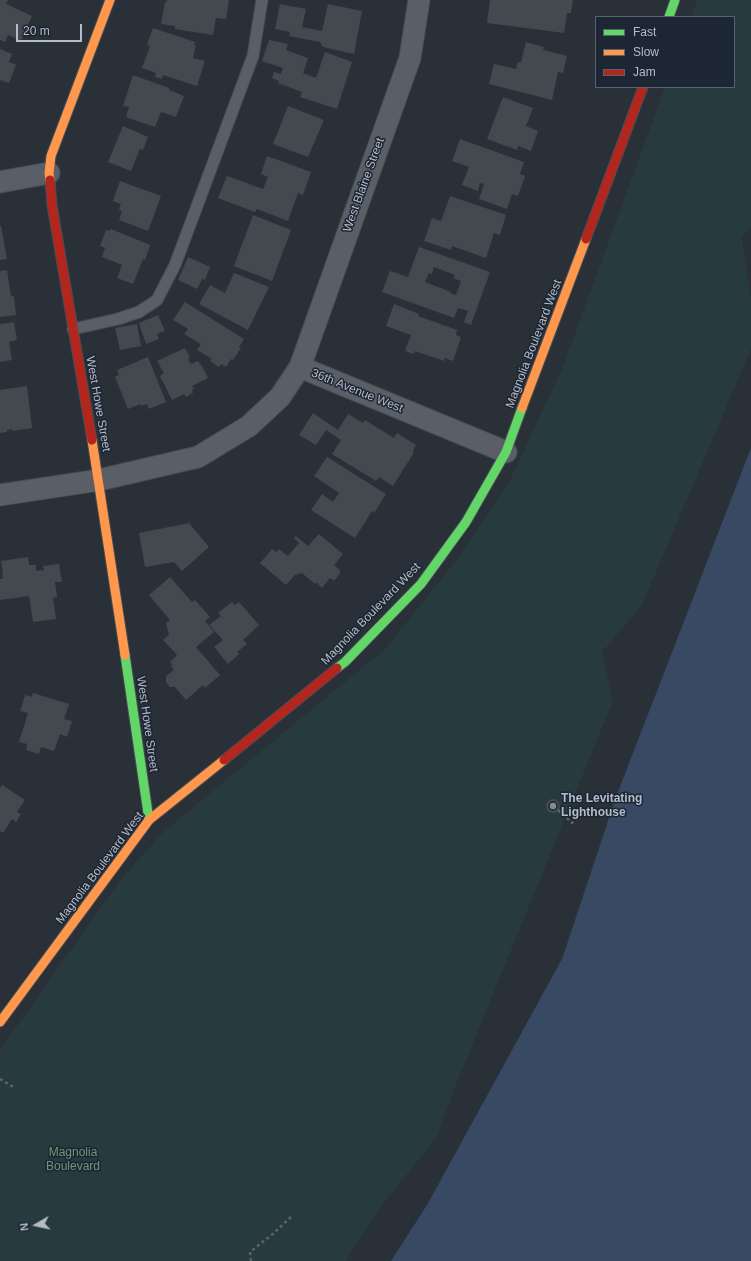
<!DOCTYPE html>
<style>
body{margin:0}
#map{position:relative;width:751px;height:1261px;overflow:hidden;background:#2a3038;font-family:Helvetica,sans-serif}
canvas{display:block}
.legend{position:absolute;left:595px;top:16px;width:140px;height:72px;box-sizing:border-box;background:#1d2633;border:1px solid #59626f;margin:0;padding:5px 7px;list-style:none;font-size:12px;color:#b4bcc9}
.legend li{display:flex;align-items:center;gap:8px;height:20px}
.legend b{width:20px;border:1px solid #59626f}
.north{position:absolute;left:16px;top:1205px;width:40px;height:40px;-webkit-text-stroke:3px #1d2633;paint-order:stroke;rotate:261deg;font-size:11px;font-weight:700;line-height:16px;text-align:center;color:#b4bcc9}
.north::after{content:'';display:block;margin:auto;width:14px;height:18px;background:#b4bcc9;clip-path:polygon(50% 0,100% 100%,50% 72%,0 100%)}
.scale{position:absolute;left:16px;top:24px;width:66px;height:18px;box-sizing:border-box;border:2px solid #b4bcc9;border-top:0;padding-left:5px;font-size:12px;line-height:14px;white-space:nowrap;color:#b4bcc9;-webkit-text-stroke:3px #1d2633;paint-order:stroke}
</style>
<div id="map">
<canvas width="751" height="1261"></canvas>
<ul class="legend">
<li><b style="height:5px;background:#63d668"></b>Fast</li>
<li><b style="height:5px;background:#ff974d"></b>Slow</li>
<li><b style="height:5px;background:#b3261e"></b>Jam</li>
</ul>
<div class="north">N</div>
<div class="scale">20 m</div>
</div>
<script>
const g = document.querySelector('canvas').getContext('2d');
g.lineJoin = 'round';
function paint(path, color) {
  g.fillStyle = color;
  g.fill(path, 'evenodd');
}
function stroke(path, color, width, dash) {
  g.strokeStyle = color;
  g.lineWidth = width;
  g.lineCap = dash ? 'butt' : 'round';
  g.setLineDash(dash || []);
  g.stroke(path);
}
function write(font, color, halo, rows, align = 'center') {
  g.font = font + ' Helvetica,sans-serif';
  g.lineWidth = 3;
  g.setLineDash([]);
  g.textBaseline = 'middle';
  g.strokeStyle = halo;
  g.fillStyle = color;
  for (const [text, x, y, turn = 0] of rows) {
    g.save();
    g.translate(x, y);
    g.rotate((+turn || 0) * Math.PI / 180);
    g.textAlign = isNaN(turn) ? turn : align;
    if (halo) g.strokeText(text, 0, 0);
    g.fillText(text, 0, 0);
    g.restore();
  }
}
const green = new Path2D(`
 M697,0H751V226L742,238L751,299V349L642,605L602,652L613,701L455,1087L437,1137L382,1205L346,1261H0V1050L119,882L163,832L385,649L455,562L511,478L562,369L665,87H734V17H691Z`);
const water = new Path2D(`
 M751,448V1261H391L427,1205L562,959L616,797Z`);
const building = new Path2D(`
 M0,0H8L6,4L32,16L21,41L8,35L5,42L0,40Z
 M167,0H229L226,19L216,18L213,35L175,29V26L161,24L165,2H167Z
 M490,0H573L571,13H567L564,33L487,23Z
 M280,4L306,9L302,27L322,31L328,4L362,11L354,54L323,47L320,42L289,36L290,32L275,29Z
 M153,28L195,42L194,45H196L193,58L205,61L197,86L163,75L162,79L155,77L156,73L142,68L150,46L147,45Z
 M269,40L288,44L286,50L308,58L303,73L316,78L325,52L352,62L337,109L300,97L302,92L278,83L279,81L272,78L274,72L281,74L283,68L262,61Z
 M526,42L544,47L543,50L567,56L563,73L558,72L552,100L489,84L494,64L516,69L518,62H521Z
 M0,49L12,54L9,62L16,65L9,83L0,80Z
 M133,75L169,88V90L184,96L176,117L161,112L155,127L126,117L129,107L123,106Z
 M503,97L533,108L526,126L538,131L531,151L518,146L517,150L487,139Z
 M288,106L324,120L308,157L273,144Z
 M123,126L148,137L143,150L140,149L131,171L108,162Z
 M460,139L524,162L520,174L525,176L518,196L512,194L507,209L479,199L484,184L480,183L478,191L462,185L469,167L452,161Z
 M267,156L311,172L303,195L298,193L288,221L257,209L255,212L218,198L227,176L263,189L268,177L261,174Z
 M120,181L161,196L148,231L119,220L122,211L119,210L121,204L113,201Z
 M450,196L506,215L500,235L494,233L486,258L452,246L451,250L424,241L432,218L441,221Z
 M253,215L291,230L272,281L234,266Z
 M0,226H1L7,259L0,260Z
 M111,229L150,245L145,260L143,259L133,284L117,278L122,265L102,257L105,248L100,246L106,230L110,231Z
 M419,247L490,272L471,325L464,322L468,311L458,308L454,318L382,292L390,271L408,277ZM434,267L455,275L453,278L461,281L456,295L450,293L451,292L425,282L429,273L432,274Z
 M188,257L210,267L205,280L202,279L197,289L178,280Z
 M7,270L11,296H14L16,315L0,317V271Z
 M234,273L269,287L248,330L199,304L210,285L225,293Z
 M185,302L244,339L239,347L241,348L233,360L231,359L226,367L221,364L219,367L210,361L212,359L197,350L201,344L184,334L188,329L173,320Z
 M394,304L419,314L418,316L457,330L456,335L461,337L453,361L445,358L444,361L415,351L414,354L405,351L411,335L386,326Z
 M158,315L165,331L157,334L159,339L146,344L139,323Z
 M14,322L17,340L9,342L12,360L0,362V324Z
 M137,324L141,346L120,350L115,328Z
 M185,348L190,358L188,359L191,364L198,361L203,368L208,378L192,386L194,388L192,390L193,393L186,397L184,394L172,400L160,376L164,373L157,361Z
 M148,357L166,402L149,409L147,404L141,406L140,404L128,409L115,377L119,375L117,370Z
 M27,386L32,428L13,431L12,429L7,430V432L0,433V390Z
 M313,413L338,430L348,414L363,423L365,420L394,438L397,433L416,445L413,451V454L393,486L379,477L376,481L332,454L341,440L326,430L316,445L299,435Z
 M327,457L386,494L374,513L372,511L355,538L311,510L322,494L333,502L339,493L314,476Z
 M189,523L209,547L182,571L174,562L145,567L139,533Z
 M319,534L343,554L334,565L340,570V573L335,580H333L330,578L322,588L316,582L315,584L302,573L295,575L286,585L260,563L272,549L276,552L279,549L288,556L299,543L294,538L296,536L308,546Z
 M28,557L29,565H36V571L44,570L43,566L59,564L62,582H55L57,597L53,598L56,619L33,622L29,596L0,600V579H3L2,573H3L1,561Z
 M170,577L192,602L195,600L210,617L205,621L214,632L196,647L220,675L205,688L203,685L186,700L175,687H170L166,682V676L174,670L171,666L172,665L170,662L177,655L163,640L169,635L166,623L170,620L149,595Z
 M232,602L235,605L239,602L259,625L243,640L247,644L237,652L239,654L228,664L214,647L223,640L209,625L221,616L218,613Z
 M33,693L69,704L64,719L72,721L67,737L60,734L54,751L41,747L39,754L26,750L27,744L19,742L28,713L20,711L25,695L32,697Z
 M2,785L25,800L17,812L21,814L16,822L12,819L3,833L0,831V788Z
 M546 806a7 7 0 1 1 14 0a7 7 0 1 1-14 0Z`);
const path = new Path2D(`
 M558,810L572,823L582,812
 M0,1079L15,1088
 M251,1261L250,1252L274,1233L293,1215`);
const lane = new Path2D(`
 M73,329L118,319L139,312L157,300L175,265L253,56L262,0`);
const street = new Path2D(`
 M0,182L49,173
 M300,367L506,452
 M0,495L99,480L198,457L249,426L280,397L300,367L410,58L419,0`);
const fast = new Path2D(`
 M669,17L675,0
 M125,655L149,820
 M337,668L345,662L421,584L466,522L506,452L522,408`);
const slow = new Path2D(`
 M50,180L49,173L51,156L110,0
 M522,408L586,239
 M92,440L125,655
 M0,1022L149,820L224,760`);
const jam = new Path2D(`
 M50,180L52,205L92,440
 M586,239L643,87
 M224,760L337,668`);
const markers = [
 [553,806,4,"#848b96"]
];
const streetNames = [
 ["West Blaine Street",364,185,-70],
 ["Magnolia Boulevard West",534,344,-69],
 ["36th Avenue West",357,391,22],
 ["West Howe Street",98,404,80],
 ["Magnolia Boulevard West",371,614,-46],
 ["West Howe Street",147,724,82],
 ["Magnolia Boulevard West",100,868,-53]
];
const poiNames = [
 ["The Levitating",561,799],
 ["Lighthouse",561,813]
];
const parkNames = [
 ["Magnolia",73,1153],
 ["Boulevard",73,1167]
];
paint(green, '#273a3e');
paint(water, '#384963');
paint(building, '#444950');
stroke(lane, '#484c53', 13);
stroke(street, '#484c53', 23);
stroke(fast, '#484c53', 11);
stroke(slow, '#484c53', 11);
stroke(jam, '#484c53', 11);
stroke(path, '#5d636a', 2.5, [3, 3]);
stroke(lane, '#5a5e66', 11);
stroke(street, '#5a5e66', 21);
stroke(fast, '#63d668', 9);
stroke(slow, '#ff974d', 9);
stroke(jam, '#b3261e', 9);
for (const [x, y, r, color] of markers) {
  const dot = new Path2D();
  dot.arc(x, y, r, 0, 2 * Math.PI);
  g.fillStyle = color;
  g.fill(dot);
  stroke(dot, '#1d2633', 1.5);
}
write('12px', '#b4bcc9', '#1d2633', streetNames);
write('bold 12px', '#b4bcc9', '#1d2633', poiNames, 'left');
write('12px', '#6b9a76', '#1d2633', parkNames);
</script>
